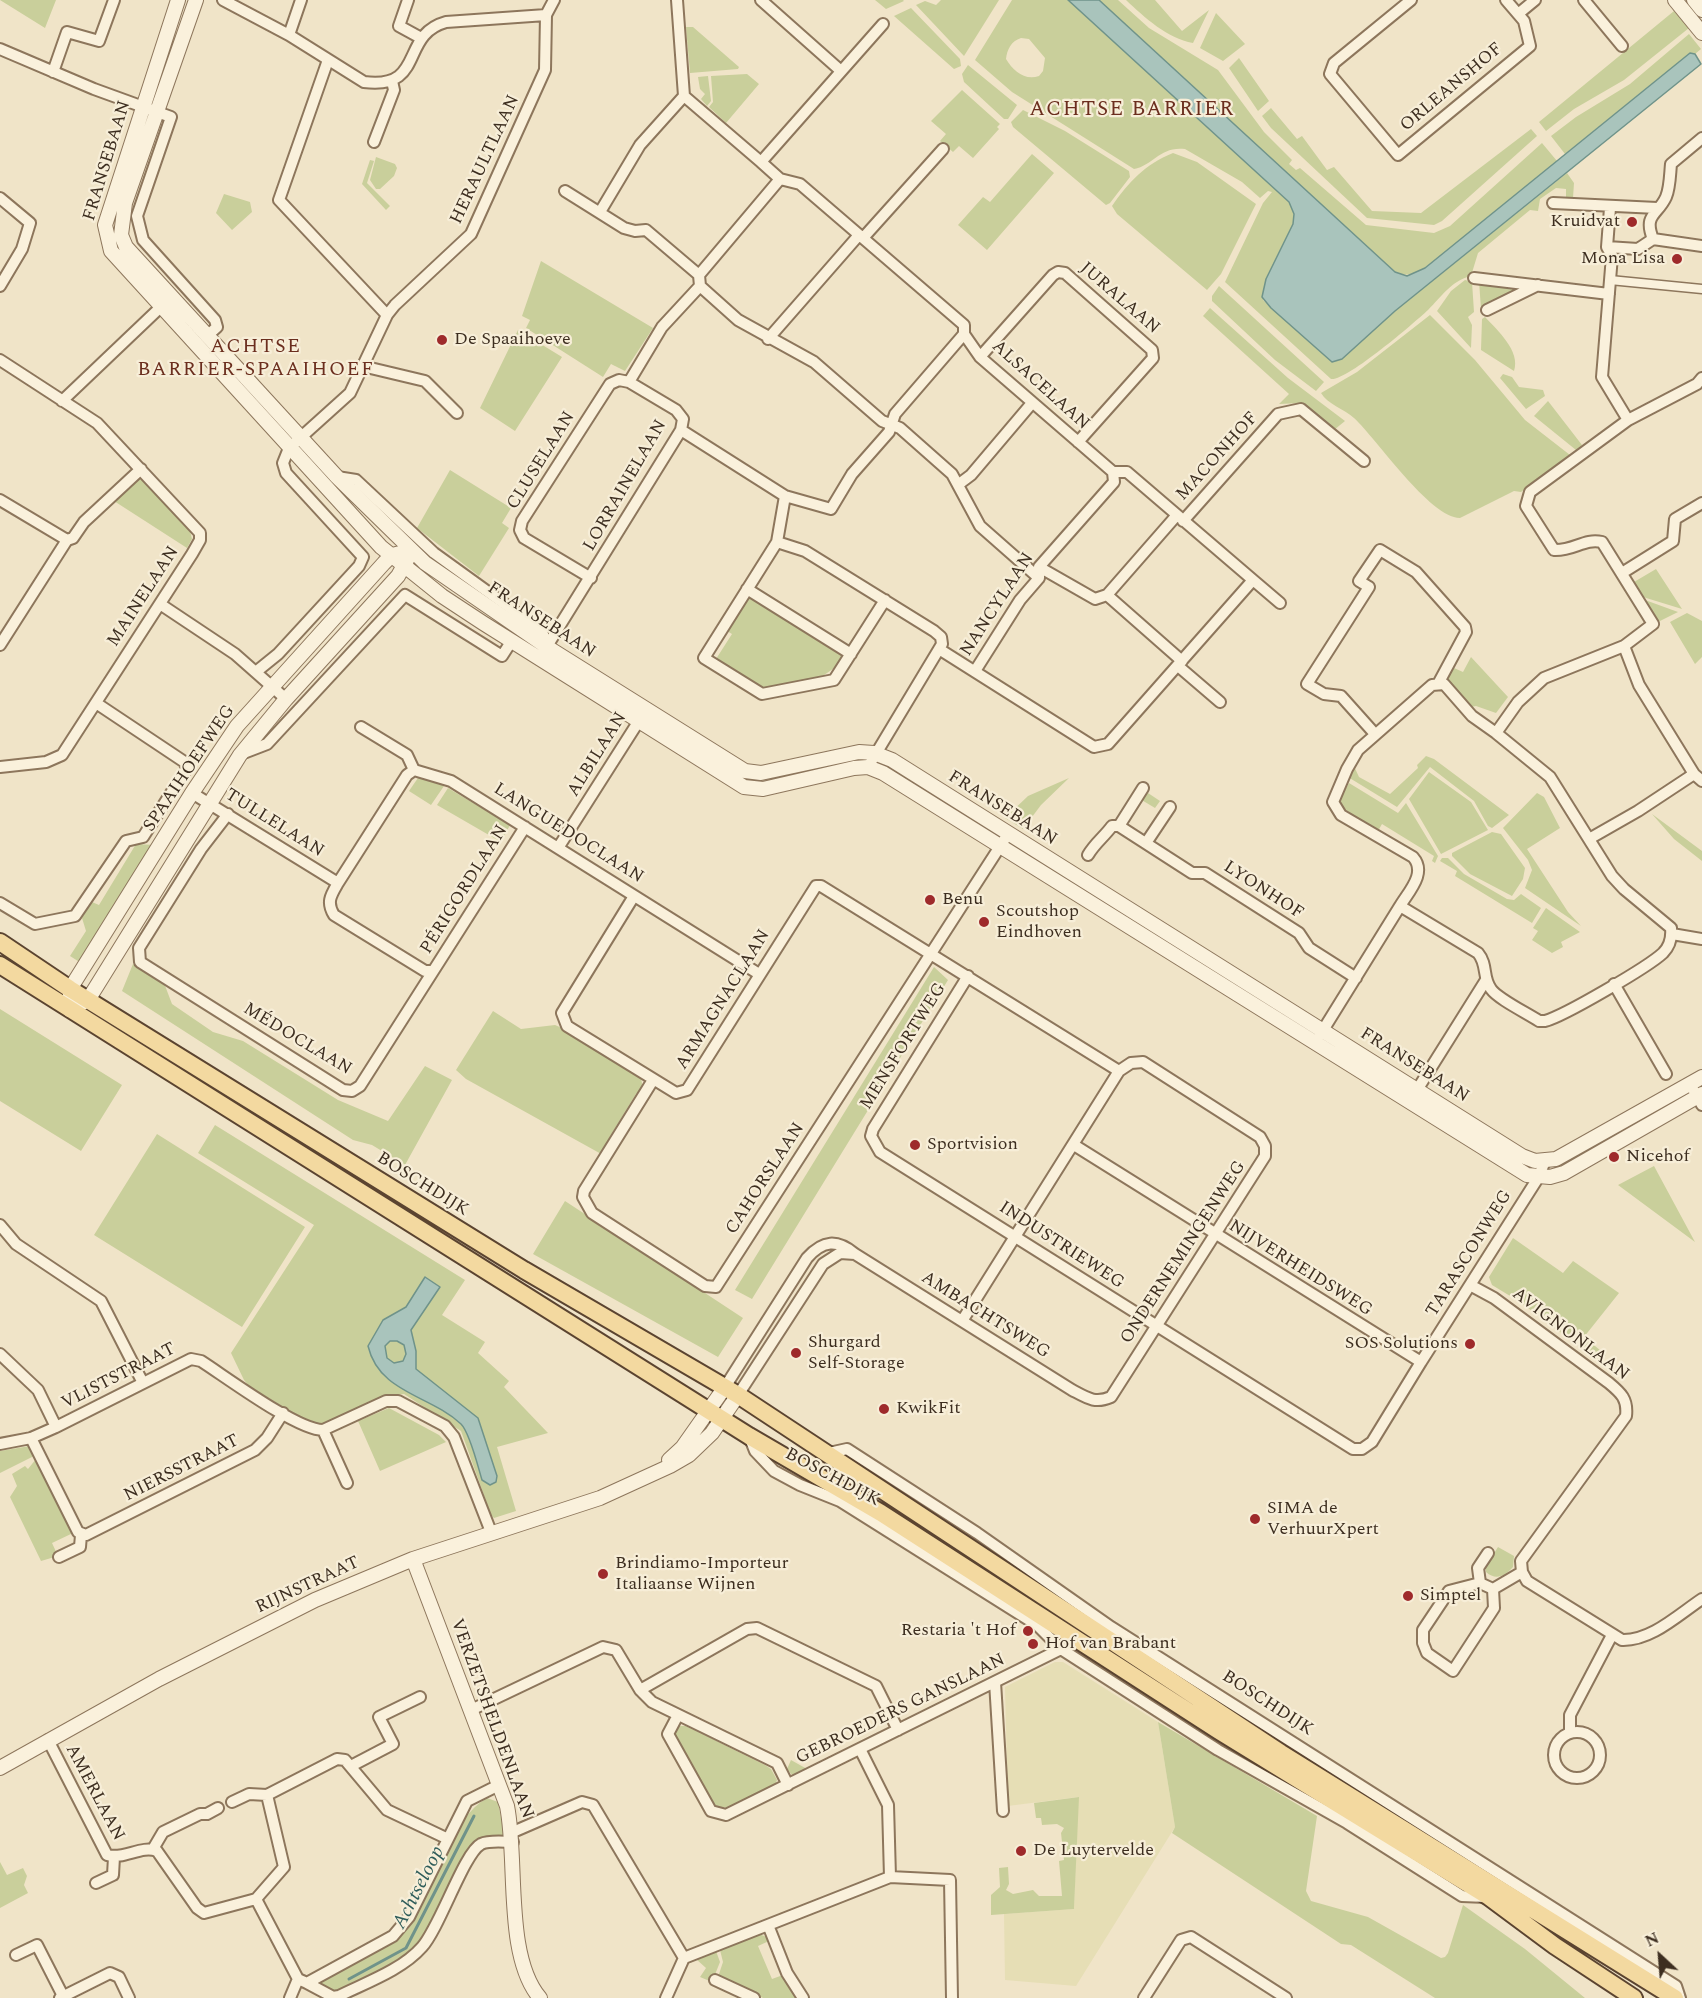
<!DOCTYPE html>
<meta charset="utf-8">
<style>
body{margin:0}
#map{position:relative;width:1702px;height:1998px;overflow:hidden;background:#f0e4c8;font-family:Spectral,serif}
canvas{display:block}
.north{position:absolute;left:1630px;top:1926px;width:60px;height:60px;-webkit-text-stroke:4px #f7eed8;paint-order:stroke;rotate:334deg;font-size:16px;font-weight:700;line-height:24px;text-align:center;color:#3d2e20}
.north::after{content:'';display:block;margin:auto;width:21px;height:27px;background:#3d2e20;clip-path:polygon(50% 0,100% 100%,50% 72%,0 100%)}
</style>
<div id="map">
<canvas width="1702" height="1998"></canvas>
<div class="north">N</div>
</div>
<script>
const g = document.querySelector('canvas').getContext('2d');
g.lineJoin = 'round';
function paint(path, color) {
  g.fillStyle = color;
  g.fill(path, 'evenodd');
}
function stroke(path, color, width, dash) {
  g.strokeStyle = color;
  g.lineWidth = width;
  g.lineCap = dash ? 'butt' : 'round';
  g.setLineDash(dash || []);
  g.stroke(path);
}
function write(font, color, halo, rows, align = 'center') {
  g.font = font + ' Spectral,serif';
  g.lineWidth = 4.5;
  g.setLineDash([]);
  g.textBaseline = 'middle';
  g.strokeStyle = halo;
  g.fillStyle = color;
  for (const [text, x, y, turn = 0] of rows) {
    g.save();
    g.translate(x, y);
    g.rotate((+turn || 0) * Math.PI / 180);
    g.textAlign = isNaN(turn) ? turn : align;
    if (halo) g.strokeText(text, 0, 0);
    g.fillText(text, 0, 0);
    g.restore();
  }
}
const farmland = new Path2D(`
 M1055,1662H1063L1158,1722L1175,1827L1076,1986L1005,1980L1004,1914L1074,1909L1078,1797L1008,1806L1005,1687Z`);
const green = new Path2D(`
 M0,0H56L45,28Z
 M875,0H903L904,1L886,9Z
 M941,0H999L964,56L916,5L925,1L936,5Z
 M1012,0H1068L1289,202L1294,214L1293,224L1266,279L1263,300L1332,362L1342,359L1395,311L1567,173L1574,183L1573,198H1566V189L1556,188L1540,199L1538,211L1530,210L1478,253L1471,276C1451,281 1442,296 1428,310C1414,323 1347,381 1331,379L1225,282L1263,203L1272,192L1268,191L1260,198L1242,182L1185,149C1160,146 1154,165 1134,169L1012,92L975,60ZM1021,38L1029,39L1045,58L1043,71L1039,76C1025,81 1013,71 1006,59C1007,50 1011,41 1021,38Z
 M1099,0H1118L1149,28L1218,70L1264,132L1292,160L1289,164L1296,170L1300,168L1366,225L1434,233L1450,226L1542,143L1557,161L1425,268C1413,274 1407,277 1395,272Z
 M1126,0H1155L1182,31L1209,10L1193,43C1167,38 1145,18 1126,0Z
 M911,8L960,59L961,66L954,69L894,16Z
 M1674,11L1689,28L1624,80L1574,109L1546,131L1539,122Z
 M1216,13L1245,44L1223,61L1200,48Z
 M686,27H693L739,67L738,69L690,73Z
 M1689,34L1701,49L1695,54L1690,53L1565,154L1551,136L1576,117L1630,84Z
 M1239,58L1269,101L1258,111L1229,68Z
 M968,65L1017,105L1008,119H1004L964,82L962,74Z
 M747,74L759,84L726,123L709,107L713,102L711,76Z
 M708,76L711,101L707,106L701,99L705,94L700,89L698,77Z
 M962,90L1000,124L997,127L999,129L973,158L959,146L953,152L940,141L946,134L931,121Z
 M1271,108L1297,139L1302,136L1327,170L1334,167L1372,211L1421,213L1531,129L1537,136L1442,221L1434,225L1367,218L1271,128L1262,116Z
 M1023,110L1065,131L1129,171L1130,177L1110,203L1106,205L1013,127L1011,122Z
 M1173,153L1197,162L1256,204L1221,274L1207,290L1117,214L1112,206C1128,183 1145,164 1173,153Z
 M1032,154L1054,173L987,250L958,225L983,197L990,202Z
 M376,157L395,164L397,168L394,176L380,189H376L370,180Z
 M370,160L374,161L367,183L390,206L386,210L362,184Z
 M224,194L250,202L252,212L232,230L216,213Z
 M541,261L653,328L625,371L611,364L603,377L526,328L530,320L522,316Z
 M1465,280L1472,282L1474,312L1468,317L1472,325L1471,348L1437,311L1451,291Z
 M1479,281L1521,286L1481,309Z
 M1219,286L1324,382L1316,391L1275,360L1212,301V296Z
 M1210,308L1288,378L1345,421L1334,430L1301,403L1279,404L1289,394L1203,316Z
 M1430,315L1475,360L1525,420L1570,455L1521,492L1514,491L1460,518C1430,518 1376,438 1354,418C1344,409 1327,404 1321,393L1357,372Z
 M1485,317C1497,330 1521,351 1514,371L1481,350L1482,319Z
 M518,330L562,357L515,431L480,408Z
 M1503,374L1512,377L1519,387L1543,390L1545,396L1526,409L1500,378Z
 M1548,401L1582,445L1576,450L1534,416Z
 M450,470L511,508L502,523L509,528L479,576L417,528Z
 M142,479L190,531L192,539L187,548L114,501L135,481Z
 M1656,569L1682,609L1643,597L1634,582Z
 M749,597L844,656C827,683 796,684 766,690L716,659L732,634L727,631Z
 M1645,600L1678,612L1660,621L1656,620Z
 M1687,613L1702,621V657L1695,664L1670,622Z
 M1471,657L1508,697L1496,713L1476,706L1471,707L1446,681L1454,668L1463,672Z
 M1426,756L1434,759L1509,815L1492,828L1488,826L1474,801L1430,767L1397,807L1348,777L1353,764L1359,777L1390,794L1418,768L1417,765Z
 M1429,772L1471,802L1488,830L1441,854L1409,799Z
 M420,775L444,786L431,805L409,791Z
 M1069,778L1041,805L1023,829L1005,818L1028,796Z
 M1349,783L1398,813L1406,803L1438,856L1435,863L1432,861L1434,856L1382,824L1378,831L1341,807V797Z
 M448,788L510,825L501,842L437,805Z
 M1148,793L1160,801L1155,808L1140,799Z
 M1537,793L1544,797L1560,828L1527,849L1568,912L1581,926L1525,888L1532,870L1528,860L1503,828Z
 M1652,814L1702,851V861L1674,839Z
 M1492,832L1501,834L1525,868L1523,879L1512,896L1470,874L1452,856V853Z
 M136,844L155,845L81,963L70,956L86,931L82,918L92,902L99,905Z
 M1442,858H1448L1464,874L1507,899L1514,900L1521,894L1541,908L1532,923L1455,876L1457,871L1440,861Z
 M1546,908L1580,932L1561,942L1563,947L1552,953L1532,940L1538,931L1533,928Z
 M133,964L164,983L172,1004L213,1032L243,1041L338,1100L388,1121L425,1066L452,1080L405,1165L372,1145L353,1140L122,991Z
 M934,967L948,980L752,1299L735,1290Z
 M0,1009L122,1085L81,1151L0,1101Z
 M493,1011L521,1029L555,1025L562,1028L641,1078L643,1089L636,1094L609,1138L612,1140L603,1155L466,1079L456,1070Z
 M215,1125L465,1280L442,1315L485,1342L478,1353L509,1381L504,1387L548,1433L497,1447L516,1511L494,1518L491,1515L461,1431L404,1394L386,1396L321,1425H312L249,1386L244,1380L231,1353L314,1225L198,1153Z
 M157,1134L305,1227L242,1327L94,1235Z
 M1654,1166L1695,1242L1618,1185Z
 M565,1201L743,1318L718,1357L533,1254Z
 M1513,1238L1563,1273L1573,1261L1619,1293L1584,1337L1606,1355L1600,1362L1520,1302L1492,1285L1489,1277Z
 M389,1408L439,1435L446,1442L380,1471L358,1421Z
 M30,1446L34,1456L0,1473V1451Z
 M36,1459L73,1533L52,1543L58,1556L41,1561L10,1497L17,1486L12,1474L25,1466L28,1469Z
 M1498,1547L1514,1556L1513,1567C1505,1576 1496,1581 1486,1572V1566Z
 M1158,1722L1317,1816L1306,1891L1311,1901L1368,1917L1441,1958L1445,1957L1448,1953L1463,1905L1525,1949L1585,1998H1435L1351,1945L1341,1944L1172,1833L1175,1827Z
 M678,1726H686L765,1765L771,1769L777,1780L775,1786C757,1795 731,1816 711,1804L673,1735Z
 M791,1760L807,1769L792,1775L787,1769Z
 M1079,1797L1074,1909L991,1915V1895L1000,1887L999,1868L1008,1867L1009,1884L1006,1890L1013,1894L1033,1890L1039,1896H1062L1059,1861L1064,1860L1061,1833L1064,1828L1057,1824L1042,1825L1041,1818H1036L1034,1803Z
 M487,1798L498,1802L504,1834L501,1838L481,1840L472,1844C456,1877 443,1920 417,1946C396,1968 363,1980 337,1994L316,1984C348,1966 394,1950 414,1918C436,1884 451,1818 487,1798Z
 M0,1862L7,1875L23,1868L27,1876L24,1885L28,1893L0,1908Z
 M759,1934L767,1937L769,1941L758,1946L772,1979L783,1975L797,1998H763L718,1977L723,1962L720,1950Z
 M716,1951L720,1962L712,1982L700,1977L706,1968L696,1959Z`);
const water = new Path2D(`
 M1068,0H1099L1395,272L1407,276L1425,268L1690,53L1695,54L1701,64L1395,311L1342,359L1332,362L1271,308L1262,297L1266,279L1293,224L1294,214L1289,202Z
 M425,1277L440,1287L411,1330L416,1351V1369L478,1418L497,1476L496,1482L490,1485L482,1480C478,1467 470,1433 461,1424C430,1395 379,1393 368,1346L383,1320L406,1307ZM390,1341H397L404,1345L406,1354L403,1361L394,1363L387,1358L385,1346Z`);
const stream = new Path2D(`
 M349,1979L406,1948L474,1816`);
const pedestrian = new Path2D(`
 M1610,280L1702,289`);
const minor = new Path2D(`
 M223,0L289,35L364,82C426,90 399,35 446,22L546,15
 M408,0L399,26L421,38
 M677,0L684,96L761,162L883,24
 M761,0L841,71
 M1411,0L1334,63L1330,74L1398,155L1530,46L1524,21L1506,0
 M1584,0L1622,46
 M1518,14L1535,0
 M289,35L301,0
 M0,49L94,89L171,117L137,216L143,240L215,320L217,327L207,336
 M328,60L279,200L387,315
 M53,72L67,32L99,41L114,0
 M374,142L394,90L392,81
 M761,162L780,179L800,184L964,325V334L980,357L1113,472H1127L1253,580L1108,744L1094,747L939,649L868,767
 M565,191L624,228L635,231L646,230L699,275
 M0,198L30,223L22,249L0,286
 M1553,203L1657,208
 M1610,208L1607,247L1612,256L1602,377L1628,420
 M600,212L640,145L684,96
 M863,238L943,149
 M1653,239L1702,246
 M1607,247L1638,249L1653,239C1643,214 1658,215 1666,197C1670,188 1670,174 1671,164L1702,138
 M1474,278L1609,294
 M700,286L738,320L814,362L882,421L900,428L952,474L980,526L1039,578
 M1487,310L1538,285
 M768,339L859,235
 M980,357L1053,275L1058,272L1065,273L1152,350L1153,358L1078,442
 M0,360L97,423L200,533V540L192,554L62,755L46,762L0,767
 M362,366L425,381L457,413
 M1702,378L1697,384L1628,420L1530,492L1526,506L1554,550C1574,551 1584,538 1602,542L1653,624L1624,646L1639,685L1694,774L1702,781
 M62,401L166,302
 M681,430L785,496L831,509L852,474L889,432L895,414L964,334
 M337,477L356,480L434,553L542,631L547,647
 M959,484L971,475L1032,403
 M785,496L777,542L704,658L762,694L834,680L885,600
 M0,500L67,540
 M1183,521L1278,414L1301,409L1364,461
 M777,542L805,551L934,631L941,637L942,644L939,649
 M1039,567L1095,599L1107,595L1177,515
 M1622,573L1673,541L1675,519L1702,503
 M591,578L524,538L520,530L522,521L610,384L619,380L629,382
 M1253,580L1280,603
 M747,589L851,654
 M1107,595L1182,661
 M160,604L235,654L286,699
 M0,645L67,540L73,538L84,522L141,469
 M544,651L681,430L683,419L676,410L629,382L662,327L700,286L699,275L780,179
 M1178,666L1220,702
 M257,671L278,654L359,566L363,557L286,473L283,463L289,448L350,393L387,315L395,305L471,234L545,70L546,15L554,0
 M975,671L1020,600L1039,578V567L1114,482L1113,472
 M361,727L407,755L414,770L451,781L759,974
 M1496,733L1472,716L1444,684L1432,685L1358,750L1347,769L1333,802L1341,815L1413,857C1427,873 1409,891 1400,906L1478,953C1488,965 1482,977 1491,989C1498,999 1527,1013 1539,1021H1545C1564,1016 1648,967 1663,953C1670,946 1672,938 1671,928L1624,889L1612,876L1550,777L1496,733L1518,702L1544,678L1624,646
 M1375,734L1341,696L1324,694L1307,684L1369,587L1359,581L1380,550L1416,572L1465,627L1466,632L1438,684
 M241,754L267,744L405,595L502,656L511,642
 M414,770L407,775L338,883C331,895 326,902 334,915L425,971H432
 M192,793L338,883
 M228,814L201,849L139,948L140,962L343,1090L352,1091L360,1086L525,827
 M1119,826L1192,873H1205L1299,933L1309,948L1356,978
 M1589,839L1638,811L1694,774
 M1146,843L1170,807
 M558,848L642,716
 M1088,855C1095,843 1104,837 1112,826H1119L1143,788
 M634,896L562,1013L567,1026L676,1093L687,1090L816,886H821L1119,1071
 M0,903L35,924L75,916L126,841L143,837L189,765L96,703
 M1672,934L1702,939
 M968,976L873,1129L871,1136L880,1152L1353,1449H1362L1372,1442L1421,1362L1074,1145
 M1614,984L1666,1074
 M1320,1035L1400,906
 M653,1080L584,1191L583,1197L592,1213L705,1286L716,1287L1008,834
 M1690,1084L1702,1105
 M1417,1090L1486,980
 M0,1225L16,1244L101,1301L143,1383
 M1470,1285L1494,1298L1609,1383C1621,1393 1628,1399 1626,1416L1521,1561L1522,1572L1527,1581L1622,1640C1651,1641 1678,1615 1702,1599
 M0,1354L38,1390L56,1427L31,1438L0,1444
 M1421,1362L1538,1178L1545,1161
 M725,1387L807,1258C823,1240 837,1239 855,1254L1072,1390C1087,1398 1095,1404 1111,1397L1265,1156V1146L1260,1137L1143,1062L1131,1063L1119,1071L962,1321
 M738,1395L823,1264L840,1253L855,1254
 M56,1427L191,1359L201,1361C226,1377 297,1430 323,1430L386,1401H398L445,1426L454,1437L491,1532
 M323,1430L347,1483
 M749,1436L755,1451L774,1471L800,1485L840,1501L1037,1625L1061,1649L1218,1750L1347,1823L1462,1896L1486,1897
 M31,1438L78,1532L86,1535L255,1450L267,1438L283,1413
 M829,1453L847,1449L977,1533L1111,1627L1676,1986L1680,1998
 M59,1557L80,1547L81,1535
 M1480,1583L1493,1589L1494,1608L1453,1671L1427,1653L1423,1643V1630L1449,1591Z
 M1480,1583L1478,1568L1488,1553
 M1493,1589L1522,1572
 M995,1682L1003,1811
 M640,1690L747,1629L757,1628L876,1686L898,1730
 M471,1710L603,1647L616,1650L640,1690L652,1702L777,1763L788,1785
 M678,1715L668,1734L711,1811L726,1815L1061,1649
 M1554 1755a23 23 0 1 1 46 0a23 23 0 1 1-46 0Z
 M1570,1733V1715L1612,1635
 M48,1740L107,1855C124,1860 141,1845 157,1851L197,1908L204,1913L256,1899L284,1867L267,1795L337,1759L345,1760L387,1810L446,1838
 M860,1749L888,1805L890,1877
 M351,1766L393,1744L379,1717L420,1697
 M232,1802L249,1794L267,1795
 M513,1832L582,1802L593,1805L684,1958
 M153,1849L163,1832L200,1814H207L218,1808
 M96,1883L113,1875L114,1857
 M256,1899L298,1979
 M768,1925L787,1973L803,1998
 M16,1955L37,1945L63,1996
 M715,1980L754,1998
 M307,1983L333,1997L339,1996C365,1983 402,1970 422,1947C440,1927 464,1853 481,1844C490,1840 503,1842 513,1842
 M60,1998L110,1973L119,1977L129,1998
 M290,1998L298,1979L307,1983L393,1936L409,1917L467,1801L499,1785
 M666,1998L684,1958L890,1877L950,1880L952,1998
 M1144,1998L1181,1940L1191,1937L1286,1998`);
const tertiary = new Path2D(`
 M178,0L105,225L111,251L381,547L442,596L483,623L744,787L763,789L854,768L868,767L883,773L1527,1175L1550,1177L1564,1173L1702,1094
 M196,0L125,203L121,235L126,247L337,477L425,563L547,647L745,771L761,773L859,752L874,753L892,760L1522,1156L1535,1161L1556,1159L1702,1077
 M1675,0L1702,33
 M1694,0L1702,10
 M70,999V989L192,793L237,726L384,563L392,555L400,553
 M70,1010L88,1000L240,755L286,699L398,576L407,560
 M669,1460L682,1448L725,1387
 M413,1559L507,1806C518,1860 504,1956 540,1998
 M0,1768L159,1679L315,1600L413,1559L600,1498L670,1466L689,1455L712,1433L738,1395`);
const primary = new Path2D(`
 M0,942L70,989L524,1270L738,1395L1281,1753L1675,1998
 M0,965L749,1436L881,1513L1219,1731L1489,1897L1555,1946L1634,1998`);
const markers = [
 [1632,222,6,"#9e2a2b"],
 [1677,259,6,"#9e2a2b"],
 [442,340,6,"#9e2a2b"],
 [930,900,6,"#9e2a2b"],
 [984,922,6,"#9e2a2b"],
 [915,1145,6,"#9e2a2b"],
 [1614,1157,6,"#9e2a2b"],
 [1470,1344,6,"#9e2a2b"],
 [796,1353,6,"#9e2a2b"],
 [884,1409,6,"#9e2a2b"],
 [1255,1519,6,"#9e2a2b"],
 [603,1574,6,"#9e2a2b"],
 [1408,1596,6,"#9e2a2b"],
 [1028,1631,6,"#9e2a2b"],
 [1033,1644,6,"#9e2a2b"],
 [1021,1851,6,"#9e2a2b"]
];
const streetNames = [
 ["ORLEANSHOF",1452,88,-40],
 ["HERAULTLAAN",486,160,-65],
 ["FRANSEBAAN",108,161,-73],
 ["JURALAAN",1119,299,41],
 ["ALSACELAAN",1040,386,42],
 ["MACONHOF",1218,457,-48],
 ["CLUSELAAN",542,461,-58],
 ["LORRAINELAAN",626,486,-60],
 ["MAINELAAN",144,597,-57],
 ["NANCYLAAN",998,605,-57],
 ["FRANSEBAAN",541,621,33],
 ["ALBILAAN",598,755,-58],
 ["SPAAIHOEFWEG",190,769,-56],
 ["FRANSEBAAN",1002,809,32],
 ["TULLELAAN",274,824,32],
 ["LANGUEDOCLAAN",568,834,32],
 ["PÉRIGORDLAAN",465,890,-58],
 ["LYONHOF",1263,891,33],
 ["ARMAGNACLAAN",724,1000,-58],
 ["MÉDOCLAAN",297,1040,31],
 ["MENSFORTWEG",904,1047,-58],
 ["FRANSEBAAN",1414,1066,32],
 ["CAHORSLAAN",766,1179,-57],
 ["BOSCHDIJK",422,1185,32],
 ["INDUSTRIEWEG",1061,1246,33],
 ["ONDERNEMINGENWEG",1184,1253,-57],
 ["TARASCONWEG",1470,1254,-58],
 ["NIJVERHEIDSWEG",1300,1269,32],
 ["AMBACHTSWEG",985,1316,32],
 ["AVIGNONLAAN",1570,1335,37],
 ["VLISTSTRAAT",119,1377,-27],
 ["NIERSSTRAAT",182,1469,-27],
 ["BOSCHDIJK",832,1478,28],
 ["RIJNSTRAAT",308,1586,-25],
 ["BOSCHDIJK",1267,1704,33],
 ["GEBROEDERS GANSLAAN",901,1710,-26],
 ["VERZETSHELDENLAAN",491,1719,70],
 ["AMERLAAN",94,1793,62]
];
const poiNames = [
 ["Kruidvat",1620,222,"right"],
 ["Mona Lisa",1665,259,"right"],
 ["De Spaaihoeve",454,340],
 ["Benu",942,900],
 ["Scoutshop",996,912],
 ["Eindhoven",996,933],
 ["Sportvision",927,1145],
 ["Nicehof",1626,1157],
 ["Shurgard",808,1343],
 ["Self-Storage",808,1364],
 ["SOS Solutions",1458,1344,"right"],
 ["KwikFit",896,1409],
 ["SIMA de",1267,1509],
 ["VerhuurXpert",1267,1530],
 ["Brindiamo-Importeur",615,1564],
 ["Italiaanse Wijnen",615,1585],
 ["Simptel",1420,1596],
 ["Restaria 't Hof",1016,1631,"right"],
 ["Hof van Brabant",1045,1644],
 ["De Luytervelde",1033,1851]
];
const neighbourhoodNames = [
 ["ACHTSE",256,348],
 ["BARRIER-SPAAIHOEF",256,371]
];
const waterNames = [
 ["Achtseloop",420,1888,-63]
];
const quarterNames = [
 ["ACHTSE BARRIER",1132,111]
];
paint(farmland, '#e6deb5');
paint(green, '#c9cf9b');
paint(water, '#a9c4bc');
stroke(water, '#6f938a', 1.5);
stroke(stream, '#6f938a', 3);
stroke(pedestrian, '#8d765c', 11);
stroke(minor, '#8d765c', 14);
stroke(tertiary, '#8d765c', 16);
stroke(primary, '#5b4430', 20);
stroke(pedestrian, '#faf1dc', 8);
stroke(minor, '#faf1dc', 10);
stroke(tertiary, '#faf1dc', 14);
stroke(primary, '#f3d9a0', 16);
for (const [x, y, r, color] of markers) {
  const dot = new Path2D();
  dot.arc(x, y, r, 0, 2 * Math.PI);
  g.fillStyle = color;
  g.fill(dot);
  stroke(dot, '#f7eed8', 2);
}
write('18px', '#3d2e20', '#f7eed8', streetNames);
write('18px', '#3d2e20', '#f7eed8', poiNames, 'left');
g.letterSpacing = '1.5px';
write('20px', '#6b2e1e', '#f7eed8', neighbourhoodNames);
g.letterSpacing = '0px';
write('italic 20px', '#2f5d5a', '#f7eed8', waterNames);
g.letterSpacing = '1.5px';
write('21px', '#6b2e1e', '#f7eed8', quarterNames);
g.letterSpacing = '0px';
</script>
